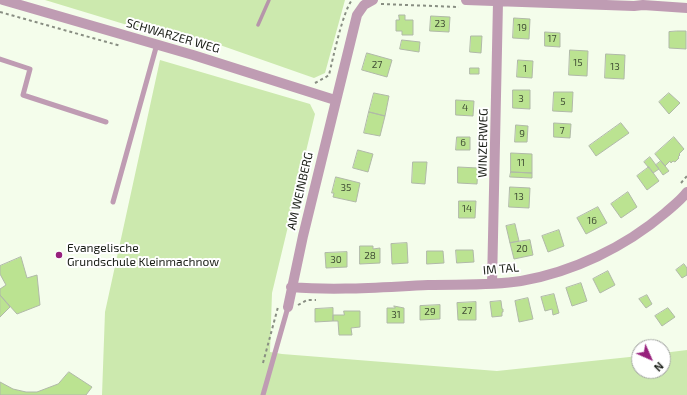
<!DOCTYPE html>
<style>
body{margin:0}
#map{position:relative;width:687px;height:395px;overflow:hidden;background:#f4fdeb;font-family:"Exo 2",sans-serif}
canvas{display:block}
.north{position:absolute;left:631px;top:339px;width:40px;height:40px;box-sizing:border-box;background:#fff;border:1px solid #a3a5a2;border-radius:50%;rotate:135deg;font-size:11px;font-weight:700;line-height:16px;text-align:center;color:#1a1e17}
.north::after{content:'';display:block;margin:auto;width:14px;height:18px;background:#97207c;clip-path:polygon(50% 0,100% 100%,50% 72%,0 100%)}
</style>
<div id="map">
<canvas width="687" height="395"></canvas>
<div class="north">N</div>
</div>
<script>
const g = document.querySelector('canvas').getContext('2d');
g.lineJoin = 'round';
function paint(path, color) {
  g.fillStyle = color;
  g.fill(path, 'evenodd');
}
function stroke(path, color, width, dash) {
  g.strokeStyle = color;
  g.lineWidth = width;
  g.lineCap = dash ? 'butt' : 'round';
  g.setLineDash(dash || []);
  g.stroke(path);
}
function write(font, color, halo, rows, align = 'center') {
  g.font = font + ' "Exo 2",sans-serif';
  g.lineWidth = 4;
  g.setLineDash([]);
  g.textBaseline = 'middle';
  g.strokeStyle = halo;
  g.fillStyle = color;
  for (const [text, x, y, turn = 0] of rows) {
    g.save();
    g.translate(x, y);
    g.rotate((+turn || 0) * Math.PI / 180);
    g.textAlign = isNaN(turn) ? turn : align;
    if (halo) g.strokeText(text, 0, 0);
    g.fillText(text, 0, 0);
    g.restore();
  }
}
const green = new Path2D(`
 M45,0H345L325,73L314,78L217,44L124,24Z
 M160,60L310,104L315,114L272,293L270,352L282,354L497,371L639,356V371H663V353L687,350V395H102L105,312Z`);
const stream = new Path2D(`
 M258,25L269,0`);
const building = new Path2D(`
 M399,15H405V20H413V35H402V31H396V20H399Z
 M431,16L450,17L449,32L430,31Z
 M514,18L530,19L529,39L513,38Z
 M677,31H686V49L669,48V32Z
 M545,32L560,33V47L545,46Z
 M471,36H482L481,53L470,52Z
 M402,40L420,42L419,52L400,49Z
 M570,50L588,51L587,76L569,75Z
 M367,53L392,60L387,77L362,70Z
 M606,54L625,55L624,79L605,78Z
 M518,60L533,61L532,78L517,77Z
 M470,68H479V74H470Z
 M513,90H530V109L513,108Z
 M554,92H573L572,112L553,111Z
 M374,93L389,96L385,116L369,112Z
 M669,93L680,103L669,114L659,102Z
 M456,100L474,101L473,116L456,115Z
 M369,112L385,116L380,136L364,133Z
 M554,123L571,124L570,138L554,137Z
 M621,123L629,133L596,156L589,146Z
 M516,125L528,126L527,142H515Z
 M457,137H470V150H456Z
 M674,137L684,149L679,154L680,155L678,157L679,158L675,162L673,161L671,163L670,161L665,166L655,154Z
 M358,150L373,154L368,172L353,168Z
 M511,153L532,154V173L511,172Z
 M650,157L659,169L653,173L644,162Z
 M661,161L669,171L663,175L656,165Z
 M413,162H427L425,184L412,183Z
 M458,167L478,168L477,184L458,183Z
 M649,167L659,181L647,190L637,176Z
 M511,172L532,173V178L510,177Z
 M336,177L360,183L356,202L333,197L334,193H332Z
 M510,187L530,188L529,208L509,207Z
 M628,192L637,207L621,218L611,204Z
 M459,201H476L475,218H459Z
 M598,207L607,223L586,234L577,218Z
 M515,224L519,241L510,243L506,226Z
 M559,230L564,246L548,252L542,236Z
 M530,240L533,255L514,259L510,243Z
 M407,243L408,263L392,264L391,244Z
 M360,246H373V249L380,248V263L360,264Z
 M456,250H473L474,262L457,263Z
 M427,251H443L444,263L427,264Z
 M347,252V267L326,268L325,253Z
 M21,257L27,278L37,275L40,305L17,314L0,295V289L6,285L0,274V266Z
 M684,264L687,268V275L682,278L676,270Z
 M608,271L615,285L600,293L593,279Z
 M581,283L587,301L572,306L566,288Z
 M554,294L559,313L553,315L552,309L545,311L541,297Z
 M0,295L10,307L0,317Z
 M647,295L652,304L646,308L639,299Z
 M528,298L533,319L519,322L515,301Z
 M501,301L502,309H503V312H502V316L492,317L490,302Z
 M476,302V320H458L457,303Z
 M440,305V319L420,320V306Z
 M394,306L404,308V323H387V308H395Z
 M333,308V321L315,322V309Z
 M668,308L675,317L662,326L655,316Z
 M344,311H360V327L351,328L352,335H339L338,321H333V315H344Z
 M69,372L92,387L86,395H0V382L13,389L26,392H37L58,384Z`);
const path = new Path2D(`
 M381,4L459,7
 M0,12L121,46
 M315,83L326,77L329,75C333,58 343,11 352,0
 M681,183L687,176
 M298,305L307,300H316
 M263,363L278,307`);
const lane = new Path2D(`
 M0,59L30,69L23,95L106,122
 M113,202L157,44
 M263,395L288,307`);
const street = new Path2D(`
 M3,0L193,55L335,100
 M466,0L634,6L643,5L687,8
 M492,284L498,2
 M291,287C337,291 382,287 428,285C459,284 490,286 521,281C573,272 625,247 665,213C673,206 681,200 687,192
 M288,307L303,236L357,15L364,5L373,0`);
const markers = [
 [59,255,4,"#97207c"]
];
const numberNames = [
 ["23",440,24],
 ["19",522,28],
 ["17",552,39],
 ["15",578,63],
 ["27",377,65],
 ["13",615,67],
 ["1",525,69],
 ["3",521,99],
 ["5",563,102],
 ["4",465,108],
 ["7",562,131],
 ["9",522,134],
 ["6",463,143],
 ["11",521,163],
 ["35",346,188],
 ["13",519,197],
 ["14",467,209],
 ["16",592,221],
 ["20",522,249],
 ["28",370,256],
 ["30",336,260],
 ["27",467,311],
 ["29",430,312],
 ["31",396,315]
];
const streetNames = [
 ["SCHWARZER WEG",173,36,16],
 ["WINZERWEG",483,143,-89],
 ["AM WEINBERG",300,191,-77],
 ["IM TAL",501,269,-5]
];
const poiNames = [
 ["Evangelische",67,248],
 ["Grundschule Kleinmachnow",67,262]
];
paint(green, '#cce9ae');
stroke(stream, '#b695aa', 3.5);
paint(building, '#bbe391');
stroke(building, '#b0b9a8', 1);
stroke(path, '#888e82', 2, [3, 3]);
stroke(lane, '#bf9cb3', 5);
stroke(street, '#bf9cb3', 10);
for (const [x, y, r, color] of markers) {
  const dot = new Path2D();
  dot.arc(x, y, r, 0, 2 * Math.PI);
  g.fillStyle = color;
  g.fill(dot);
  stroke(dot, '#fff', 1.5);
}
write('10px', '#424f36', null, numberNames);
write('12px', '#1a1e17', '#fff', streetNames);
write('12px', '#1a1e17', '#fff', poiNames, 'left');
</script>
